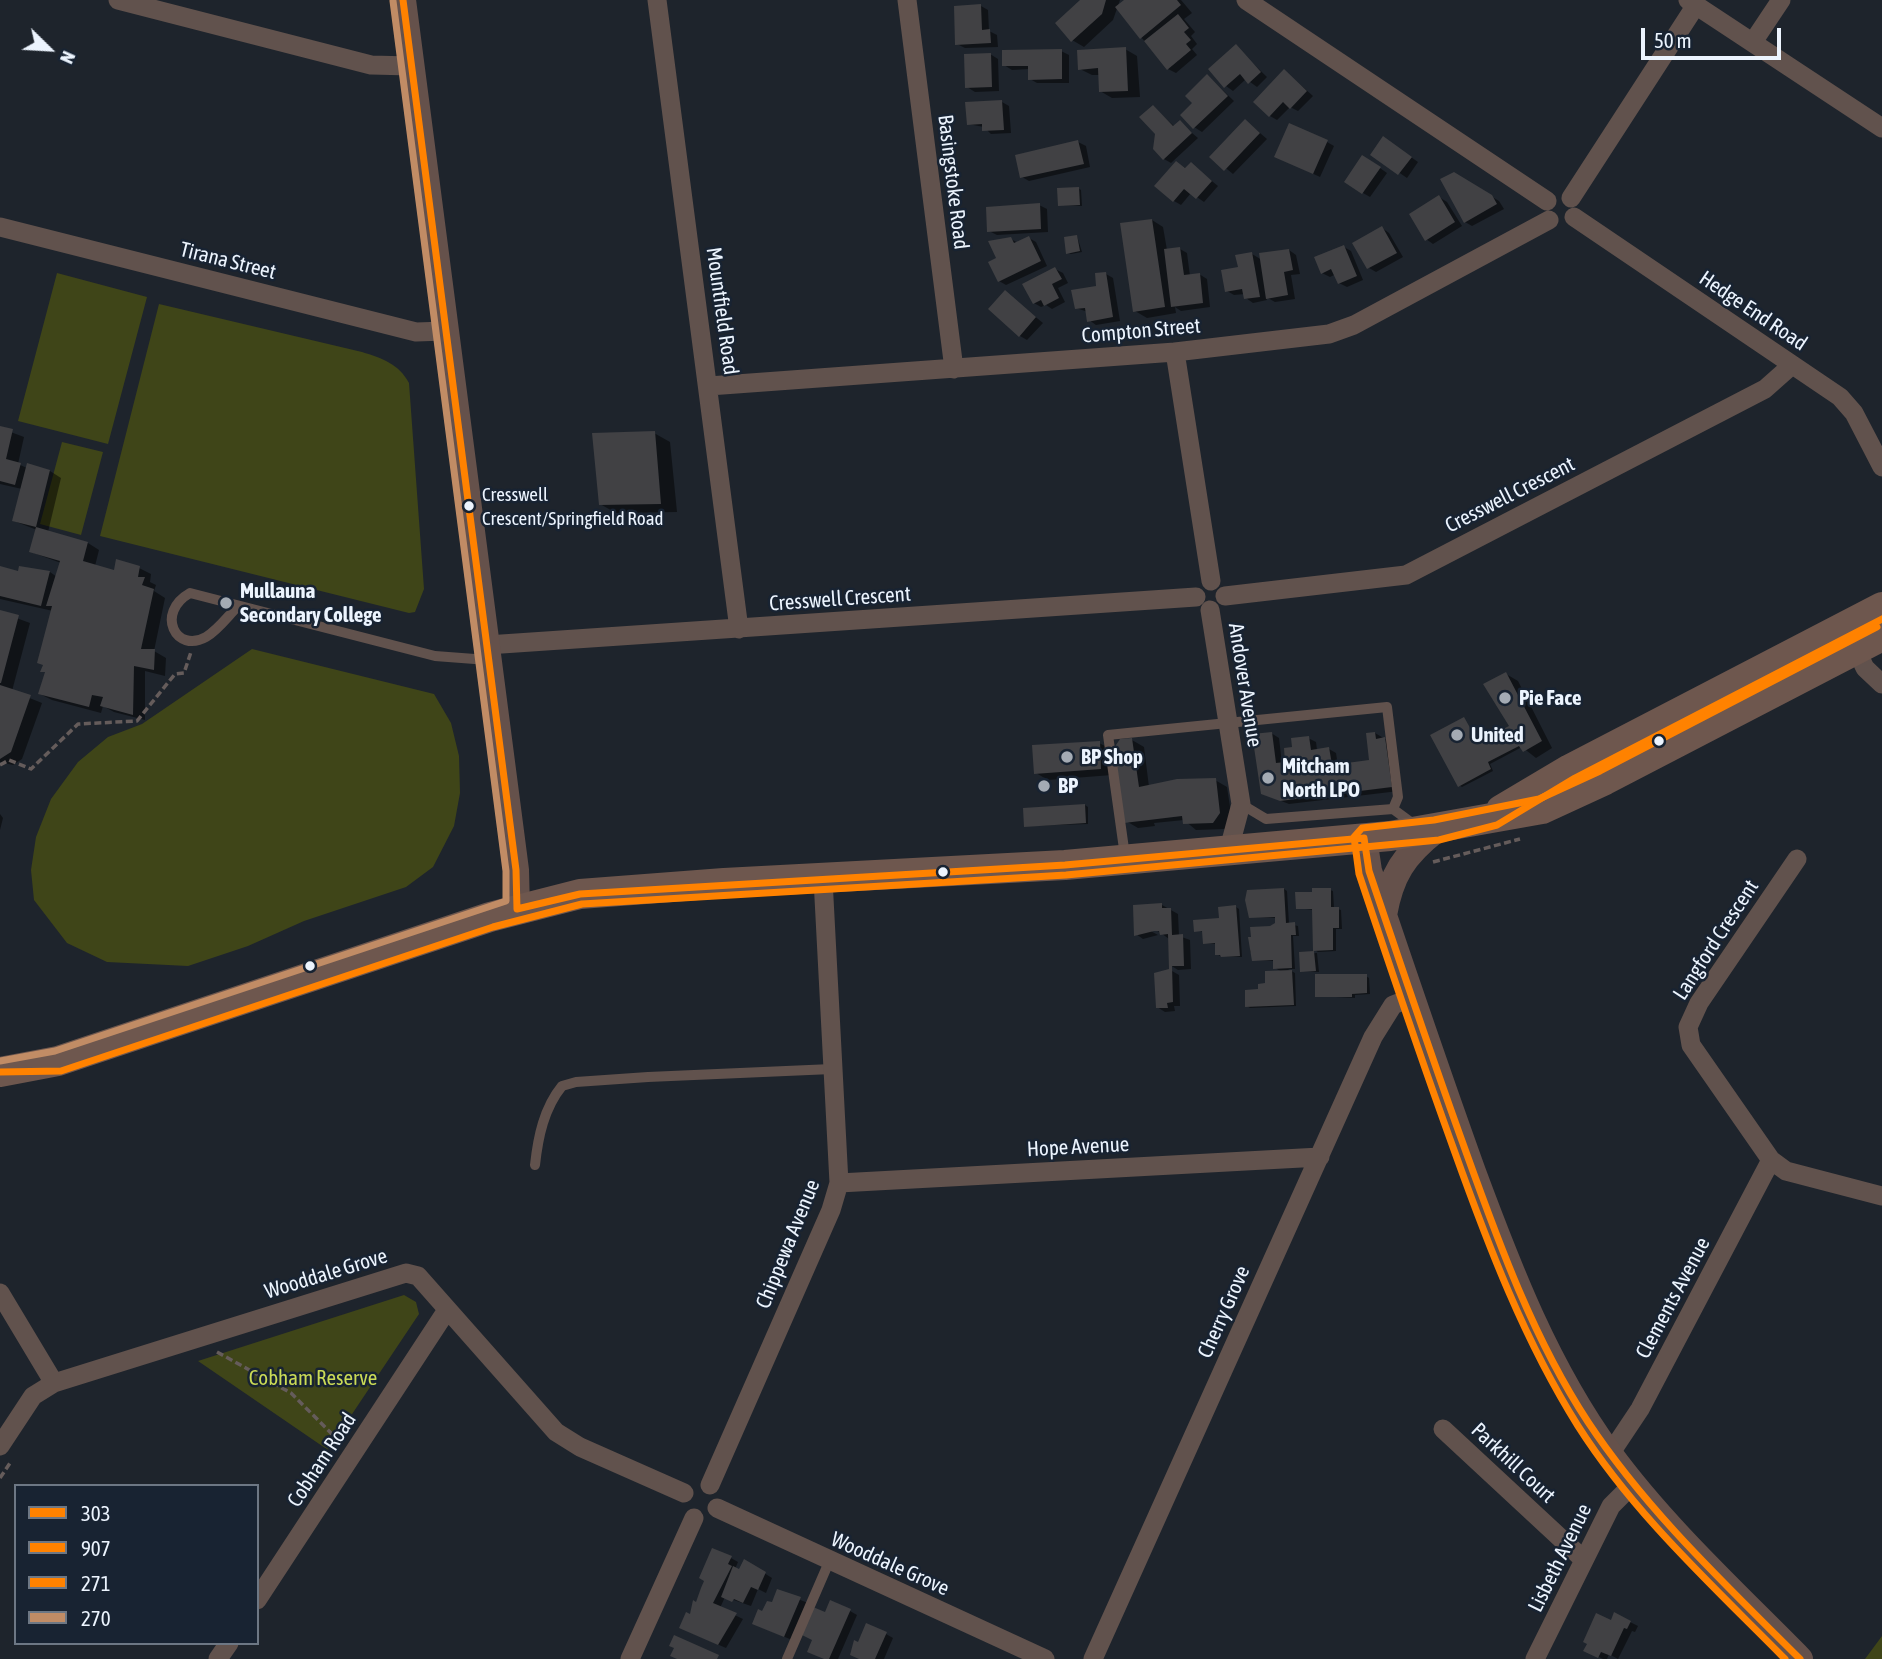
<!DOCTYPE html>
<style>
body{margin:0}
#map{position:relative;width:1882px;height:1659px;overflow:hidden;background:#1e242c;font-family:"Asap Condensed",sans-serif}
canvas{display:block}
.legend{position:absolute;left:14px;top:1484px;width:245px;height:161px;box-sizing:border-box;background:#182332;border:2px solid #6d7784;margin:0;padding:9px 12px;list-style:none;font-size:21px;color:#ecf4fe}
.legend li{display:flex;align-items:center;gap:14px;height:35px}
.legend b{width:35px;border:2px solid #6d7784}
.north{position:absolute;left:14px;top:14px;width:70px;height:70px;-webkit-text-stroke:5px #182332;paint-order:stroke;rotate:114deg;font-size:19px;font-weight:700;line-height:28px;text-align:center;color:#ecf4fe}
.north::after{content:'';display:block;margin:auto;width:24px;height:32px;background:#ecf4fe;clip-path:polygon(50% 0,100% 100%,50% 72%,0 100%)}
.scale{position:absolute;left:1641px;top:28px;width:140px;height:32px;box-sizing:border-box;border:4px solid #ecf4fe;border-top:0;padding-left:9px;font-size:21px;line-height:24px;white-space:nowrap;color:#ecf4fe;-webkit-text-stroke:5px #182332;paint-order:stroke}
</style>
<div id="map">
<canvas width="1882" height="1659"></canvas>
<ul class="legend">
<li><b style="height:9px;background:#ff8200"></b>303</li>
<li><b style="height:9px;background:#ff8200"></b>907</li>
<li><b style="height:9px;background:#ff8200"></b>271</li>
<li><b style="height:9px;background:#c18c65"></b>270</li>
</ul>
<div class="north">N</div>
<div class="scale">50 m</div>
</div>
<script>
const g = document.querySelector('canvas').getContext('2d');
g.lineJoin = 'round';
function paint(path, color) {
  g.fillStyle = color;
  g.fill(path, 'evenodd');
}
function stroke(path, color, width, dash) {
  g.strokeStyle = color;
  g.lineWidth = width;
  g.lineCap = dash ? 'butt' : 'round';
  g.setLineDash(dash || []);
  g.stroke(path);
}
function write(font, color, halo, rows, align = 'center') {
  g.font = font + ' "Asap Condensed",sans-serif';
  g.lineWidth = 5;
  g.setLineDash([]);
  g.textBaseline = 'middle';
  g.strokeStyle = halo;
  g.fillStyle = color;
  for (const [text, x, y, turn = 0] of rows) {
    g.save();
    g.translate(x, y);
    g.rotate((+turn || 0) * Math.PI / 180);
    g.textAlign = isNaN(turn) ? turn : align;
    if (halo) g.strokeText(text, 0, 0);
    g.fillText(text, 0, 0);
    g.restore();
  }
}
const green = new Path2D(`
 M57,273L147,297L108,444L18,421Z
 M159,304L362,352C382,358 399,364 409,383L424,589L415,612L409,613L100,536Z
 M62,442L103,452L81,535L40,524Z
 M252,649L434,694L451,723L459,756L460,793L454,826L433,867L406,887L304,921L248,946L188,966L107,962L67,943L34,900L31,870L36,837L51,799L78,762L108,737L142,724Z
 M404,1295L416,1302L419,1314L328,1450L198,1361Z
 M1882,1636V1659H1865Z`);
const shadow = new Path2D(`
 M1082,0H1120L1113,20L1084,47L1072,40Z
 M1127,0H1181L1192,13L1184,19L1195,32L1191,36L1197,44L1192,49L1197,55L1176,73L1168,69L1141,37Z
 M981,6L988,10L989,31L997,35L998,47L965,48L957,44Z
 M1236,47L1267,77L1257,87L1246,79L1233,91L1226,86Z
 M1125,49L1137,56L1140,97L1112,98L1100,91V75H1092L1080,69Z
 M1061,51L1069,55V83H1037L1030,79V69L1012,70L1004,65Z
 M990,54L998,59L999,91L975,92L967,87Z
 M1285,71L1313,96L1298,111L1290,107L1277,120L1270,116Z
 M1208,76L1234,101L1202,132L1194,127V103Z
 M1002,102L1009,106L1011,133L991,134L984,127L968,124Z
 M1153,107L1175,127L1180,123L1198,138L1171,163L1164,159Z
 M1246,121L1267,139L1233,174L1211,156Z
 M1078,142L1086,146L1090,167L1029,181L1022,177Z
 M1327,142L1334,146L1320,177L1284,160Z
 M1391,143L1418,162L1407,178L1372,154Z
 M1370,161L1387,173L1370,197L1363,193Z
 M1177,163L1187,169L1191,164L1218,186L1204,202L1191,193L1181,205L1174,201Z
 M1454,174L1499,201L1504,209L1472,226L1465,222Z
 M1078,188L1081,190L1082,206L1059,205Z
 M1439,197L1447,202L1462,226L1433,244L1426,239Z
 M1039,205L1047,209L1048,232L997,235L989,231Z
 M1152,220L1163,227L1167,250L1180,249L1187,253L1190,276L1199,274L1207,279L1210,307L1181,311L1175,307L1176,313L1147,318L1135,311Z
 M1382,228L1389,233L1403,257L1376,272L1369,268Z
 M1077,236L1082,252L1071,254L1068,253Z
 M1029,238L1036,242L1047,266L1006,285L999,281V259L1011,239L1018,243Z
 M1344,247L1351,251L1363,280L1347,287L1339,283L1336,274L1330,277L1322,273Z
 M1289,250L1296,255L1300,274L1291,275L1295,299L1275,302L1266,297L1267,300L1253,303L1246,298L1245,294L1234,295L1227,291L1252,254L1262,260Z
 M1055,269L1063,273L1068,283L1058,288L1065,302L1052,309L1046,305L1041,307L1034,303Z
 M1106,274L1113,278L1120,321L1096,325L1089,320L1088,312L1076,308L1098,287Z
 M1005,292L1043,323L1027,340L1020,336Z
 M0,428L24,437L18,464L27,468L28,465L50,471L61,478L48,532L88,543L99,550L95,566L115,572L139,568L151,574L150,582L156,585L154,591L165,598L154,651L166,658L165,676L145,671V720L114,712L103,706L101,713L52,700L40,694L47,673L42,671L53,611L0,599V568L19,573L20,568L50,572L57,577L61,563L31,552L37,530L14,521L22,489L0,484Z
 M654,433L670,442L677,512L616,513L600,504Z
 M0,612L30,623L12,691L42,703L22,759L13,765L0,762Z
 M1506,674L1518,681L1552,748L1536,758L1522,747L1490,764L1493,771L1462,787L1459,785L1464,719L1479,744L1510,728Z
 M1271,733L1279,738L1282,764L1287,763L1294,748L1308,738L1316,742L1317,750L1329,749L1336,753L1338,766L1371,762L1375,733L1392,743L1399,791L1289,804L1271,797Z
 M1132,740L1144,747L1149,787L1215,780L1227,787L1232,820L1225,829L1196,830L1184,820L1154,823L1155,826L1138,828L1126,821Z
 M1099,743L1111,749L1112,775L1048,780L1036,773Z
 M1085,805L1088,807V824L1026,826Z
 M0,814L3,818L0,830Z
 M1284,889L1287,891L1289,924L1298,926L1299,936H1293L1295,969H1288L1295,973L1296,1006L1250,1008L1247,1006L1260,991L1282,972L1275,968V961L1254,960L1250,951L1252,929L1277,925V918L1250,917Z
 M1330,890L1333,891L1334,908L1341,910L1342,929H1336V951L1318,952L1315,950L1314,910L1297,908V894Z
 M1162,905L1178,914L1179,936L1190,940L1191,969L1178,970L1170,965L1169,939L1161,933L1147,925L1145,928L1158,935L1143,939L1136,934Z
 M1236,907L1239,909L1242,957L1220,956L1217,954L1216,944L1205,943L1204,932L1195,930L1221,919Z
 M1317,953L1319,972L1301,971V954Z
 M1172,971L1179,975L1180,1006H1174L1175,1011L1165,1012L1157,1007Z
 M1366,976L1369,978L1370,994L1355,995V998L1317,996Z
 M731,1558L738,1562L735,1569L740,1572L745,1561L772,1578L766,1593L758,1589L751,1606L725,1597L720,1608L743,1619L726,1648L689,1632L697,1604Z
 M778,1591L808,1603L792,1640L761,1627L763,1614L773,1605Z
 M850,1611L857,1615L838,1659H826V1615Z
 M1612,1622H1630L1638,1626L1635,1632L1632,1631L1618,1659L1609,1654L1607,1659H1603L1593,1654L1589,1643Z
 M886,1634L893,1638L884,1659H860L859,1644Z`);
const building = new Path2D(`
 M1080,0H1106L1102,14L1071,42L1055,23Z
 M1124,0H1177L1181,5L1140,39L1115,7Z
 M981,4L982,30L990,29L991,43L955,45L954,6Z
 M1178,14L1189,28L1184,32L1191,40L1186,44L1191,50L1167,70L1144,41Z
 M1236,44L1261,72L1248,84L1240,74L1224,88L1208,69Z
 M1126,47L1128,91L1099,92L1098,68L1078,70L1077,50Z
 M1062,49V79L1028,80V66H1002V50Z
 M991,53L992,87L965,88L964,54Z
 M1284,69L1307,91L1290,109L1283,102L1269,117L1253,102Z
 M1207,74L1228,96L1193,129L1180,115L1192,103L1185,96Z
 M1002,100L1004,130L982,131V124L967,125L965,102Z
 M1153,105L1173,126L1180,120L1192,133L1163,160L1153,149L1155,134L1139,117Z
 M1245,119L1260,133L1224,171L1209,157Z
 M1289,123L1328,140L1313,174L1274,157Z
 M1383,136L1412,157L1398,175L1370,155Z
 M1078,140L1084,164L1020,178L1015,155Z
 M1362,155L1381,167L1362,194L1344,182Z
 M1176,161L1185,168L1191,162L1212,181L1196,199L1184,189L1173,202L1154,186Z
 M1454,172L1492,195L1497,204L1464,223L1440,179Z
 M1079,187L1080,205L1058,206L1057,188Z
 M1439,195L1455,222L1425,241L1409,214Z
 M1040,203L1041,229L987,232L986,207Z
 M1152,219L1165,307L1133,312L1120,223Z
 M1382,226L1397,253L1367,269L1352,243Z
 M1077,235L1080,251L1066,254L1064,237Z
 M1029,236L1041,261L998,282L988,262L996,258L988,241L1011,237L1014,243Z
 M1344,245L1357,276L1338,284L1331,269L1321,274L1314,257Z
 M1180,247L1184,275L1200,273L1203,303L1171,307L1164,249Z
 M1289,249L1293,270L1284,272L1288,295L1266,299L1259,253Z
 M1252,252L1260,297L1244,299L1242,289L1225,292L1221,270L1238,267L1235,255Z
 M1055,267L1062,279L1052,284L1059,298L1044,306L1041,300L1033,304L1022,284Z
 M1106,272L1113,317L1087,322L1085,308L1075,309L1071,290L1096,286L1095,273Z
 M1005,290L1036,317L1019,337L988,309Z
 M0,426L13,429L6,459L21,463L15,485L0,481Z
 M655,431L661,504L599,505L592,433Z
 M27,463L50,470L36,527L12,521Z
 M36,527L88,542L83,561L114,570L116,559L140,566L138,577H145L142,585L154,589L141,649H155L154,670L134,666L133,715L100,706L103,697L92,695L89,707L38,694L45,672H40L43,665L37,663L52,606H46L60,561L29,552Z
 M0,566L18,571L19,566L50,571L41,606L0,596Z
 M0,610L19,615L1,683H0Z
 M1506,672L1542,741L1523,752L1519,746L1488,762L1491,769L1458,787L1430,735L1464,717L1478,742L1509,726L1483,684Z
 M0,685L31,695L11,752L0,759Z
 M1272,732L1276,763L1285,762L1284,748L1292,747L1291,738L1309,736L1311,750L1329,747L1332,765L1369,760L1366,733L1375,732L1376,739L1385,737L1392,787L1280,801L1261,794L1252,734Z
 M1132,738L1139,787L1177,779L1216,778L1220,813L1213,823L1183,824L1182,816L1124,823L1114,748L1120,739Z
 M1100,741L1101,769L1034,774L1032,745Z
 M1085,804L1086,823L1024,827L1023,808Z
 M1284,888L1286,923L1295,922L1296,935H1291L1292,968L1273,969V960L1252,961L1248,937H1251L1250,927L1270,926L1275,923V917L1249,918L1245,900L1247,890Z
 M1312,888H1331V907H1339V928H1333V950L1313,951L1312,909H1296L1295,892H1312Z
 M1162,903V908H1171L1172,935L1183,934L1184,966H1172L1173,1002L1167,1003L1168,1008H1156L1154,973L1169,969L1168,934L1160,935L1159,931H1154L1134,936L1133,905Z
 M1236,905L1240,956L1221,957L1220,955H1215V943L1203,944L1202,931L1194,932L1193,920L1219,918L1218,907Z
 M1314,951L1316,971L1300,972L1299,952Z
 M1292,970L1294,1005L1245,1007V990L1258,989V984L1265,983V971Z
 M1315,974H1367V993L1352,994V997H1315Z
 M712,1548L732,1556L728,1564L732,1566L713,1603L737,1613L718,1645L679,1628L686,1612L690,1614L693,1600L696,1602L701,1588L704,1581L699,1578Z
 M744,1559L766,1572L758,1590L751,1587L743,1603L734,1599L732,1602L721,1597L733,1566L739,1569Z
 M777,1589L801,1597L784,1637L752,1624L758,1609L762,1611L767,1601L772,1602Z
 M830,1600L851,1609L829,1659H824L807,1652L812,1640L802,1635L813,1607L825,1612Z
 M1614,1612L1631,1621L1627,1629L1624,1628L1611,1656L1601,1652L1598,1658L1583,1651L1587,1644L1583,1642L1596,1613L1611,1620Z
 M866,1623L887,1632L875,1659H859L850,1655L854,1640L858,1642Z
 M674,1635L719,1655L717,1659H677L670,1656L674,1648L669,1646Z`);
const path = new Path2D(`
 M0,765L9,760L31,769L78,724L137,721L175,674L184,673L191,652
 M1433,862L1520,839
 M217,1352L291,1393L339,1441
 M0,1478L10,1463`);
const lane = new Path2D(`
 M238,606C228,616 218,630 206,637C176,654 155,613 190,593L435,656L488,660
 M1241,804L1266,819L1393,809L1416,826
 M1125,856L1108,735L1387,707L1398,797L1393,809
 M535,1165C538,1137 544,1108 562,1086L576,1082L648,1077L832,1069
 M787,1659L829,1562`);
const street = new Path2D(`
 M118,0L371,65L411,66
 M657,0L739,629
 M907,0L954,369
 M1246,0L1547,201
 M1688,0L1882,128
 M1753,42L1781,0
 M1571,198L1696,5
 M1574,217L1840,397L1854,413L1882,467
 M0,227L416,332L445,331
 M1175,352L1211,581
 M709,386L1175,352L1329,334L1354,325L1549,220
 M1225,596L1406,575L1765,389L1792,365
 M1210,610L1241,804L1229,849
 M487,645L1196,597
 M1856,649L1865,668L1882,684
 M1797,859L1699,1003L1688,1027L1691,1045L1771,1160L1786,1171L1882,1196
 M839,1183L1320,1157
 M0,1293L54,1383L406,1273L418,1276L556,1432L580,1447L684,1493
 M1443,1429L1583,1559
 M0,1446L33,1396L54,1383
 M1610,1454L1640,1409L1771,1160
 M710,1485L831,1210L839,1183L823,879
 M717,1508L1045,1659
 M257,1600L447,1310
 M218,1659L229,1643
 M630,1659L694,1518
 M1093,1659L1373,1037L1393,1005L1411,998
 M1535,1659L1611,1506L1634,1483`);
const secondary = new Path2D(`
 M403,0L516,870L517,909
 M1364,838L1369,871C1403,972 1437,1072 1473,1172C1509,1269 1547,1368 1609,1453C1664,1528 1735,1593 1800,1659
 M1384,915C1391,875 1404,855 1436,830`);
const primary = new Path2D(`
 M1501,810L1570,769L1882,607
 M0,1072L58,1061L490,917L580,894L724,883L1065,865L1390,836L1542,809L1605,780L1882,636`);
const bus1 = new Path2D(`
 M403,0L516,870L517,909
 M1364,838L1369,871C1401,965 1432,1059 1466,1152C1499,1244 1534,1340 1588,1422C1647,1511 1725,1584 1800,1659
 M517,909L580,894L1065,865L1364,838`);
const bus2 = new Path2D(`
 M0,1072L61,1071L493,927L582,904L1066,875L1439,840L1497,825L1575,778L1882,619`);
const bus3 = new Path2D(`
 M1785,1659C1712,1585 1634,1514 1578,1426C1524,1340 1488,1245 1454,1150C1421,1059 1390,967 1359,874L1354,837L1362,828L1434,820L1539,799L1600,771L1877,627`);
const bus4 = new Path2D(`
 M0,1061L55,1051L506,901V871L393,1`);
const markers = [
 [469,506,6,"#ecf4fe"],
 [226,603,7,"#a4abb4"],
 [1505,698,7,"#a4abb4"],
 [1457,735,7,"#a4abb4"],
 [1659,741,6,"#ecf4fe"],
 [1067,757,7,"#a4abb4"],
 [1268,778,7,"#a4abb4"],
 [1044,786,7,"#a4abb4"],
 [943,872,6,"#ecf4fe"],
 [310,966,6,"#ecf4fe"]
];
const busNames = [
 ["Cresswell",482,495],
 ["Crescent/Springfield Road",482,519]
];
const streetNames = [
 ["Basingstoke Road",953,182,83],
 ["Tirana Street",228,261,14],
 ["Mountfield Road",722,311,82],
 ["Hedge End Road",1753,311,34],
 ["Compton Street",1141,331,-5],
 ["Cresswell Crescent",1510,495,-27],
 ["Cresswell Crescent",840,599,-4],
 ["Andover Avenue",1245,685,81],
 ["Langford Crescent",1716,940,-57],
 ["Hope Avenue",1078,1147,-3],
 ["Chippewa Avenue",788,1244,-68],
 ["Wooddale Grove",326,1274,-17],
 ["Clements Avenue",1673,1298,-62],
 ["Cherry Grove",1224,1312,-66],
 ["Cobham Road",322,1460,-57],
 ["Parkhill Court",1513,1463,43],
 ["Lisbeth Avenue",1560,1558,-64],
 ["Wooddale Grove",890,1564,24]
];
const poiNames = [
 ["Mullauna",240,591],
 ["Secondary College",240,615],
 ["Pie Face",1519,698],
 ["United",1471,735],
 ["BP Shop",1081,757],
 ["Mitcham",1282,766],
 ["North LPO",1282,790],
 ["BP",1058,786]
];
const parkNames = [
 ["Cobham Reserve",313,1378]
];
paint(green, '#3f4518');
paint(shadow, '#0007');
paint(building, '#414144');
stroke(path, '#655c5b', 3.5, [7, 3.5]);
stroke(lane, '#61524d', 10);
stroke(street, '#61524d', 19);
stroke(secondary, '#65514b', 26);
stroke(primary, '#6e574e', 30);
stroke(bus1, '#ff8200', 7);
stroke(bus2, '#ff8200', 7);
stroke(bus3, '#ff8200', 7);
stroke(bus4, '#c18c65', 7);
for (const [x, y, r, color] of markers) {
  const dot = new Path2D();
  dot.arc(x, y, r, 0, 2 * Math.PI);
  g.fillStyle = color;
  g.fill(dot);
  stroke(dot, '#182332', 2.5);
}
write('19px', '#ecf4fe', '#182332', busNames, 'left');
write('21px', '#ecf4fe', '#182332', streetNames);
write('bold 21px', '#ecf4fe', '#182332', poiNames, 'left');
write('21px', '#cbdb56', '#182332', parkNames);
</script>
